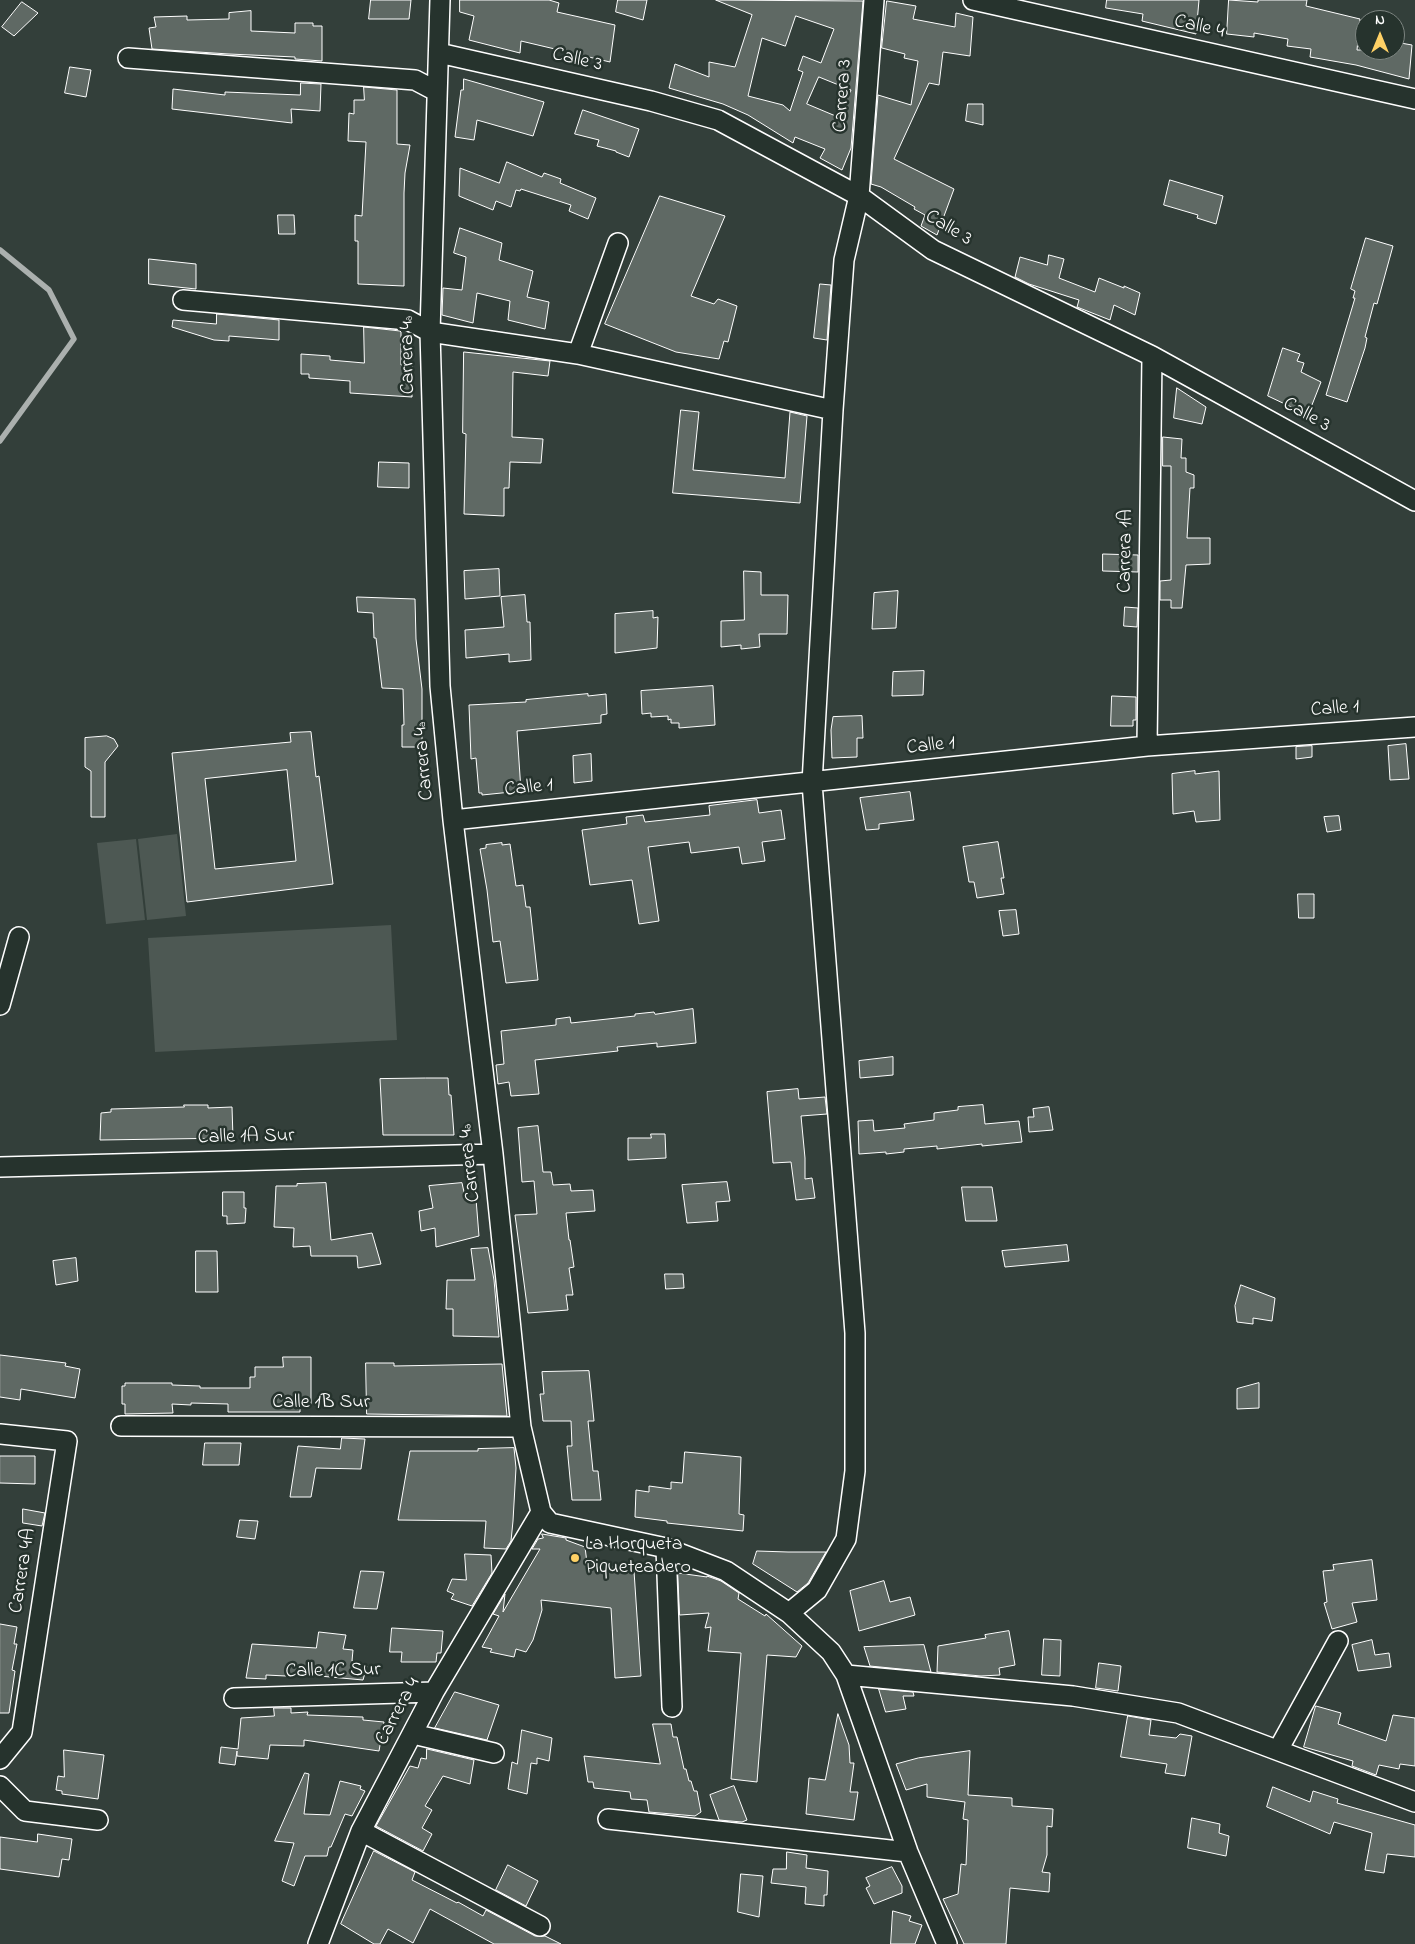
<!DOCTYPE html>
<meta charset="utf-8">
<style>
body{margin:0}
#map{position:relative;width:1415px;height:1944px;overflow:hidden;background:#333f3a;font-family:"Indie Flower",sans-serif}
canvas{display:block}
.north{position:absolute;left:1355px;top:10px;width:50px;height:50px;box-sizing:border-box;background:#26332d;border:1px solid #7d8581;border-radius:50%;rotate:0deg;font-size:14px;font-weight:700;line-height:20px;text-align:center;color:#fff}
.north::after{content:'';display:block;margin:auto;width:18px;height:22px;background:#ffd166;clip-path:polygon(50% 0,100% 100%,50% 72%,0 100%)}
</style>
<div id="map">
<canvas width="1415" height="1944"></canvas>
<div class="north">N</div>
</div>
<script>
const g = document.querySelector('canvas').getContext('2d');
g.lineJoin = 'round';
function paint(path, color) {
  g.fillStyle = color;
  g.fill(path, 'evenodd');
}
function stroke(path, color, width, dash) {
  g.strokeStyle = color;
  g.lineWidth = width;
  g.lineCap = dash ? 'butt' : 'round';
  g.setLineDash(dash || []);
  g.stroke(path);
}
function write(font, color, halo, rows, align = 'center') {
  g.font = font + ' "Indie Flower",sans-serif';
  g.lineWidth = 5;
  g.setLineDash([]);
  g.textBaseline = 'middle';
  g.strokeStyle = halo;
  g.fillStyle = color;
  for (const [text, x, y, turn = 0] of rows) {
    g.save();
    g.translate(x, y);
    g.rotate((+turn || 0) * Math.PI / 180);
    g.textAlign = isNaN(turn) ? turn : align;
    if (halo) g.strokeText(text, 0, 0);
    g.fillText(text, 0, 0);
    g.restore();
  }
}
const green = new Path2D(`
 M177,834L186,916L147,920L138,839Z
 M136,839L145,920L106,924L97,843Z
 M391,925L397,1040L155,1052L148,938Z`);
const stream = new Path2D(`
 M0,250L49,290L74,339L0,441`);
const building = new Path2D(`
 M371,0H411L409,19H369Z
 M460,0H549L559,3L557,12L615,25L610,62L521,41L520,53L469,40L474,16L460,12Z
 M618,0H647L643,20L616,12Z
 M716,0L863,1L851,148L842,170L820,158L825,149L795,137L793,143L748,115L723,104L669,88L675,64L709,77V62L735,67L752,15ZM796,16L834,29L821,63L803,56L798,70L803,72L790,111L783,105L748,96L762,38L785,46ZM819,77L851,90L838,117L807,104Z
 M1107,0H1199L1196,34L1142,21L1143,14L1106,8Z
 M1229,0L1258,2V0H1307L1306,6L1360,19L1357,50H1395V42L1412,45L1409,79L1356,65L1310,57L1311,49L1287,46L1288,39L1254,33V37L1227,34Z
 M887,1L916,6L913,19L955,27L956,13L973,17L970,56L943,52L939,85L929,83L894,159L954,189L937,235L921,226L925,215L914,209L915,207L881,187L871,184L878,95L911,105L918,61L904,58L905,54L882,48Z
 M22,2L38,13L14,36L2,27Z
 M251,11V31L295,33V23H313V26H322V61L295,59V57L229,54L152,49L149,28L156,27L154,17L187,16V20L229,19V13Z
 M70,67L91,70L86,97L65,93Z
 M464,79L544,102L533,136L477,120L474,140L455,137L461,90H463Z
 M301,83L321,84L320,111L291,109L292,123L172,109L173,89L225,95V92L300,95Z
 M364,87L397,90V144L410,145L405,173L404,193V286L358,284V241H355V215L362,216L366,142L348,141L349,113L354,114V100H364Z
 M968,104H983V125L966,121Z
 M583,110L639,129L629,157L616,152V151L597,146L599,140L575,134Z
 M507,162L542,177L544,173L561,179L560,183L596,198L588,219L569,211L571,205L521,189L520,191L516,190L511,207L496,201L493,210L459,196L460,168L499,183Z
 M1170,180L1223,196L1216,224L1197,218L1198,215L1164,205Z
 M660,196L725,216L691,296L714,304L718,299L737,306L728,342L724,341L719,359L676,352L605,324Z
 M278,215H294L295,234H279Z
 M460,228L502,243L499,260L533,271L527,297L549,302L545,329L508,320L510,301L477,293L473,323L442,315L443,288L462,290L466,257L454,253Z
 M1366,238L1393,246L1377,304L1374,303L1365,337L1367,338L1365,348L1347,402L1326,395L1355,298H1353L1355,291L1351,289Z
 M1049,255L1064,259L1059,278L1095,292L1099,278L1124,288V286L1140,293L1135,315L1114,305L1110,320L1077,307L1079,300L1029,284L1015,277L1020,257L1047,265Z
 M149,259L196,264V289L149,284Z
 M820,284L831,285L827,340L814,338Z
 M217,314L279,320V340L229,336V341L214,340L172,327L173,320L216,324Z
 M364,327L400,331L401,332V365L412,366V397L350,393V381L309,378V374H301V354L330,356V360L364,363Z
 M1283,348L1300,354L1297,361L1304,363L1301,372L1321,382L1308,415L1268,396Z
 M464,352L550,361L548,376L513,372L512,437L543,439L541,463L510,462L509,488H504V516L464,514L466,434L463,433Z
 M1177,388L1206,407L1202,424L1174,418Z
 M681,410L699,412L693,470L785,478L790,412L807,416L800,503L673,493Z
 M1163,437L1182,439L1181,458H1186V472L1194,475V488H1190L1187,538H1210V564L1186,565L1182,608H1171V600H1160V581L1171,580V466H1163Z
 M379,462L409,463V488L378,487Z
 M1103,554L1138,555V572L1103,571Z
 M499,569L500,596L465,599L464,571Z
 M744,571L761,572V595H788L787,634H759L760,647L741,649V645L721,647V621L744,620Z
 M898,591L896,628L872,629L874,593Z
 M525,595L527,622H530L531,660L509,662V654L466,658L465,630L504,627L501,597Z
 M357,597L415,599L416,639L422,689V747H402V725H404L403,689L382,688L376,638H374L373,613L358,612Z
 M1125,607L1138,608L1137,627L1124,626Z
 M653,611V618L658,617L657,648L615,653V614Z
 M924,671L923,695L892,696L893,672Z
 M713,686L715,725L679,728V723H671V719L668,720V716L651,717V713L642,714L641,691Z
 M588,694V696L606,694L607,714L601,715V723L517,731L521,791L482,795V793H479L476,758L471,759L469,705L526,702V700Z
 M1112,696L1136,697V720H1133V726H1111Z
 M862,716L863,738H857V757L832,758L831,730L833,717Z
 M311,732L316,777L319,776L333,884L187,902L172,753L291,742L290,733ZM287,770L296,861L215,869L205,779Z
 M107,736L114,739L118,746L105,762V817H91V771L85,767V738Z
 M1406,744L1409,779L1390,780L1388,746Z
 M1312,746V757L1296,759V747Z
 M591,754L592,781L574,783L573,756Z
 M1195,771V774L1219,771L1220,820L1196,822L1194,811L1173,814L1172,774Z
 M910,792L914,820L879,824V829L866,830L860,798Z
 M757,800L759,813L781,810L785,839L762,842L765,861L742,864L739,847L691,853L689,842L648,847L659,921L639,924L632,880L590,885L582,830L627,824L626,817L643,815L645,822L710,815L709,806Z
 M1339,816L1341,830L1327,832L1324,817Z
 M998,842L1004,878H1001L1004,894L977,898L974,882H969L963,847Z
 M502,843V845L510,844L516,886L523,885L526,907H530L538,980L506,983L500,941L493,942L487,890L480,849L486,848V845Z
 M1298,894H1314V918H1299Z
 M1016,910L1019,934L1003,936L999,911Z
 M693,1009L696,1043L657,1047V1043L617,1047L618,1051L535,1060L539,1094L511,1096L509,1082L498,1084L496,1065L504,1064L501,1031L556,1025V1019L570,1017L571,1023L635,1016V1014L654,1012L655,1014Z
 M893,1057V1075L860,1078L859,1061Z
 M426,1078H448L449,1095H451L454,1135H383L380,1079Z
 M798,1089L799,1099L825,1097L827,1114L801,1116L805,1158V1179L812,1178L815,1198L796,1200L791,1162L773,1163L767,1092Z
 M184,1105H208V1108L232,1107L233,1138L100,1140L101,1113L111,1112V1109L184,1107Z
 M983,1105L985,1124L1019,1121L1022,1142L982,1146V1144L937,1149V1146L904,1149V1152L886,1154V1152L859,1154L858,1121L873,1120L874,1131L905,1128L904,1124L934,1120V1113L958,1110V1107Z
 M1049,1107L1053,1130L1029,1132L1028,1117H1034L1033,1109Z
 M538,1126L543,1172H551L553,1185L570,1184L571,1191L593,1190L595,1211L566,1213L569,1240H570L574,1267L569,1268L573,1295H566L568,1310L528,1313L515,1215L537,1214L534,1181L522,1182L518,1128Z
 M651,1134H665L666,1158L628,1160V1138H651Z
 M727,1182L730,1201L716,1202L718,1221L687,1223L682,1185Z
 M326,1183L331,1240L372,1233L381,1264L358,1268L357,1256H311L310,1246L293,1247L294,1228L274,1227L276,1186H297V1184Z
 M462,1183L466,1201L476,1199L479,1236L436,1247L435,1228L421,1231L419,1211L433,1208L429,1186Z
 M962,1187H992L997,1221H966Z
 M223,1192H244V1208H246L245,1223L227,1224V1216H223Z
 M1067,1245L1069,1261L1005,1267L1002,1251Z
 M488,1248L494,1280L499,1337L453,1336V1309H446L447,1280H475L471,1249Z
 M196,1251H217L218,1292H196Z
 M76,1258L78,1281L56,1285L53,1261Z
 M665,1274H683L684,1288L666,1289Z
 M1241,1285L1275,1298L1272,1321L1253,1318V1324L1237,1322L1235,1306Z
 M0,1355L66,1363L65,1366L80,1369L75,1398L21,1389L20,1400L0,1397Z
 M283,1357H311V1406H300V1412H228V1404L191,1403V1405L172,1404L173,1413L125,1414V1404H122V1386H125V1383H172V1385L200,1386V1388H250V1377H255V1367H283Z
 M366,1363H394V1366L502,1364L507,1416L367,1414Z
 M589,1371L594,1421H588L593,1471H598L601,1500H572L567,1446H572L571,1421H543L540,1394H544L542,1372Z
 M1259,1383V1408L1237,1409V1389Z
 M342,1438L365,1439L361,1469L316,1468L311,1497H290L298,1446L340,1449Z
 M205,1443H241L239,1465H203Z
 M514,1448L516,1468L513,1521L511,1541L506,1549L484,1548L486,1521L398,1520L410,1451H478V1449Z
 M685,1452L741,1457L739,1514L744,1515L743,1531L667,1523V1521L635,1517L636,1490L649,1492V1486L671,1489V1482L682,1483Z
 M0,1456H35V1484L0,1483Z
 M23,1509L45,1513L42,1526L23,1523Z
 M240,1520L258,1521L255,1539L237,1537Z
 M542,1534L566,1538V1540L585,1547L587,1563L634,1571L641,1676L615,1678L611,1608L541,1600L542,1610L533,1640L526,1652L516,1649L514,1657L490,1652L492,1649L482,1647L499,1616L493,1614L505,1594L503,1612L540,1549H532L538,1539L543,1538Z
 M757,1551L788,1552H826L808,1583L797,1592L753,1564Z
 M465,1554L491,1555L492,1573L472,1606L451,1599L454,1594L447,1591L452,1579L466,1580Z
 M1372,1560L1377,1600L1352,1603L1357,1622L1332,1629L1324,1603L1327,1602L1323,1571L1334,1570L1333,1565Z
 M361,1571L384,1572L377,1609L354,1608Z
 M678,1573L707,1577V1576L721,1581L739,1593L738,1599L765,1616L766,1614L802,1646L796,1657L767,1655L757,1782L731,1779L741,1653L708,1651L711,1627L705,1628L709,1613L680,1615Z
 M884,1581L890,1602L910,1597L915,1615L859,1631L850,1591Z
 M0,1624L17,1627L14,1644H17L12,1670L15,1671L9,1713H0Z
 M392,1628L443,1631L441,1653H437L436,1662H401L402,1652H390Z
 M1009,1631L1015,1665L999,1668L1000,1675L981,1676L937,1672L938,1646L986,1638L985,1635Z
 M319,1632L346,1635L343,1649L353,1650L352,1661L367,1666L363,1680L287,1673L286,1676L266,1675V1679L246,1678L252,1644L316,1648Z
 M1044,1639L1061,1640L1060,1676L1042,1675Z
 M1372,1640L1375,1655L1389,1653L1391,1667L1358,1671L1352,1645Z
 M924,1645L931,1672L870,1666L864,1647Z
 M1099,1663L1121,1666L1118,1691L1096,1688Z
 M879,1689L913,1692L914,1696H903L906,1709L886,1712Z
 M455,1692L499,1705L487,1740L435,1728Z
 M1316,1706L1341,1713L1338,1724L1386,1741L1393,1715L1415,1718V1766L1400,1764L1399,1769L1379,1765L1376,1775L1352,1766L1353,1761L1304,1747Z
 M274,1708H291V1713L308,1712L307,1715L363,1717V1720L384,1722L379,1751L304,1740V1746L270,1745L268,1759L237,1756V1751L235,1765L219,1763L221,1747L238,1749L241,1718L274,1716Z
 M838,1714L849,1745L850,1763H854L850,1792H858L854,1820L806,1814L809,1778L825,1780Z
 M1128,1716L1151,1720L1149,1735L1176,1738L1180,1734L1192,1736L1185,1776L1165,1773L1167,1764L1121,1757Z
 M653,1724H671L673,1737H677L684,1769H686L689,1781H691L694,1791H697L701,1812L695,1816L649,1812L647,1800L631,1799L630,1792L594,1788L593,1782H588L584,1756L660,1764Z
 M522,1730L552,1738L549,1761L537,1758V1764L531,1763L527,1794L508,1789L512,1762L517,1764Z
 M427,1749L474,1760L470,1784L443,1776L425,1806L432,1810L422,1828L432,1834L423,1851L376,1826L410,1766L418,1768L421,1758L426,1759Z
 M64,1750L104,1755L98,1799L62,1794V1791L56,1790L58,1776L64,1777Z
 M970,1751L968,1795L1012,1798V1806L1053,1809L1052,1827L1047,1826V1855L1042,1872L1050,1873L1049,1892L1010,1888L1006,1944H964L943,1899L958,1894L961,1864L966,1865L968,1820L963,1819L965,1802L927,1797V1784L906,1790L896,1764L918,1758Z
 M305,1773L309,1774L304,1814L330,1815L340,1781L361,1786L360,1789L365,1791L352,1816L345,1814L331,1847H329L327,1856H305L294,1886L282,1881L294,1843L275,1841Z
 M734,1786L747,1820L742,1822L719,1820L710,1795Z
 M1273,1787L1310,1802L1313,1791L1338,1799L1337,1803L1415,1825V1857L1387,1854L1384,1873L1365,1870L1372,1833L1334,1822L1330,1834L1267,1807Z
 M1192,1818L1220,1824L1219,1833L1229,1836L1226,1856L1188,1848Z
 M38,1834L72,1839L69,1860L62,1859L59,1877L0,1869V1837L37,1842Z
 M374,1851L415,1872L412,1880L457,1903L458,1902L483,1916L486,1910L535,1936H545L561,1944H494L430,1909L413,1943L388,1929L380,1944H374L341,1924Z
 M787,1852L807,1855L806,1868L828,1871L827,1895H824V1906L805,1904L806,1887L771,1883L773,1869H786Z
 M508,1865L538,1881L526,1906L496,1890Z
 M892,1867L902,1886V1893L874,1904L866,1888L870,1886L866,1878Z
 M741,1874L763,1876L759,1917L738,1912Z
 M893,1911L911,1916L909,1921L922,1925L915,1944H891Z`);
const minor = new Path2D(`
 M440,0L430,332L440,686L453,820L493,1154L521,1427L541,1512L550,1523L666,1548L726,1571L789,1613L831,1652L846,1675L908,1852L947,1944
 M973,0L1415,99
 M439,53L651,101L718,120L859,196L933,250L1152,356L1415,501
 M128,58L415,80L436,91
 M183,300L408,320L430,332L578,354L833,410
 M578,354L618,243
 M1147,746L1152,356
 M453,820L1147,746L1415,727
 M0,1005L19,937
 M0,1167L493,1154
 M121,1426L521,1427
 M0,1434L67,1441L22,1732L0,1759
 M666,1548L672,1707
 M789,1613L817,1590L846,1539L855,1471V1333L812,783L833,410L844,260L859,196L874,0
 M846,1675L1073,1696L1178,1713L1415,1802
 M234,1698L434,1692
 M413,1734L494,1753
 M1278,1750L1338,1641
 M0,1786L25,1811L98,1820
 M608,1819L908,1852
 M361,1831L540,1926
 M318,1944L361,1831L434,1692L541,1512`);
const markers = [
 [575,1558,5,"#ffd166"]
];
const streetNames = [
 ["Calle 4",1199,28,13],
 ["Calle 3",577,61,13],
 ["Carrera 3",844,96,-86],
 ["Calle 3",948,229,31],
 ["Carrera 4ª",409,355,-91],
 ["Calle 3",1306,416,29],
 ["Carrera 1A",1127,551,-89],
 ["Calle 1",1335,710,-4],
 ["Calle 1",931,747,-6],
 ["Carrera 4ª",425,761,-95],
 ["Calle 1",529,789,-6],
 ["Calle 1A Sur",246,1138,-1],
 ["Carrera 4ª",471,1163,-96],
 ["Calle 1B Sur",321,1404],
 ["Carrera 4A",24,1571,-81],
 ["Calle 1C Sur",333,1672,-1],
 ["Carrera 4",399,1712,-62]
];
const poiNames = [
 ["La Horqueta",585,1546],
 ["Piqueteadero",585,1569]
];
paint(green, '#4d5853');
stroke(stream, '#abb0ae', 5.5);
paint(building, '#5f6964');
stroke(building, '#fff', 1);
stroke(minor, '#fff', 22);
stroke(minor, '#26332d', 19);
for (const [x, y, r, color] of markers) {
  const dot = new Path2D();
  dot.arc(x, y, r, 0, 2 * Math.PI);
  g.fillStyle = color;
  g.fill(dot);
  stroke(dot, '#26332d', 2);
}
write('20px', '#fff', '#26332d', streetNames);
write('20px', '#fff', '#26332d', poiNames, 'left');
</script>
